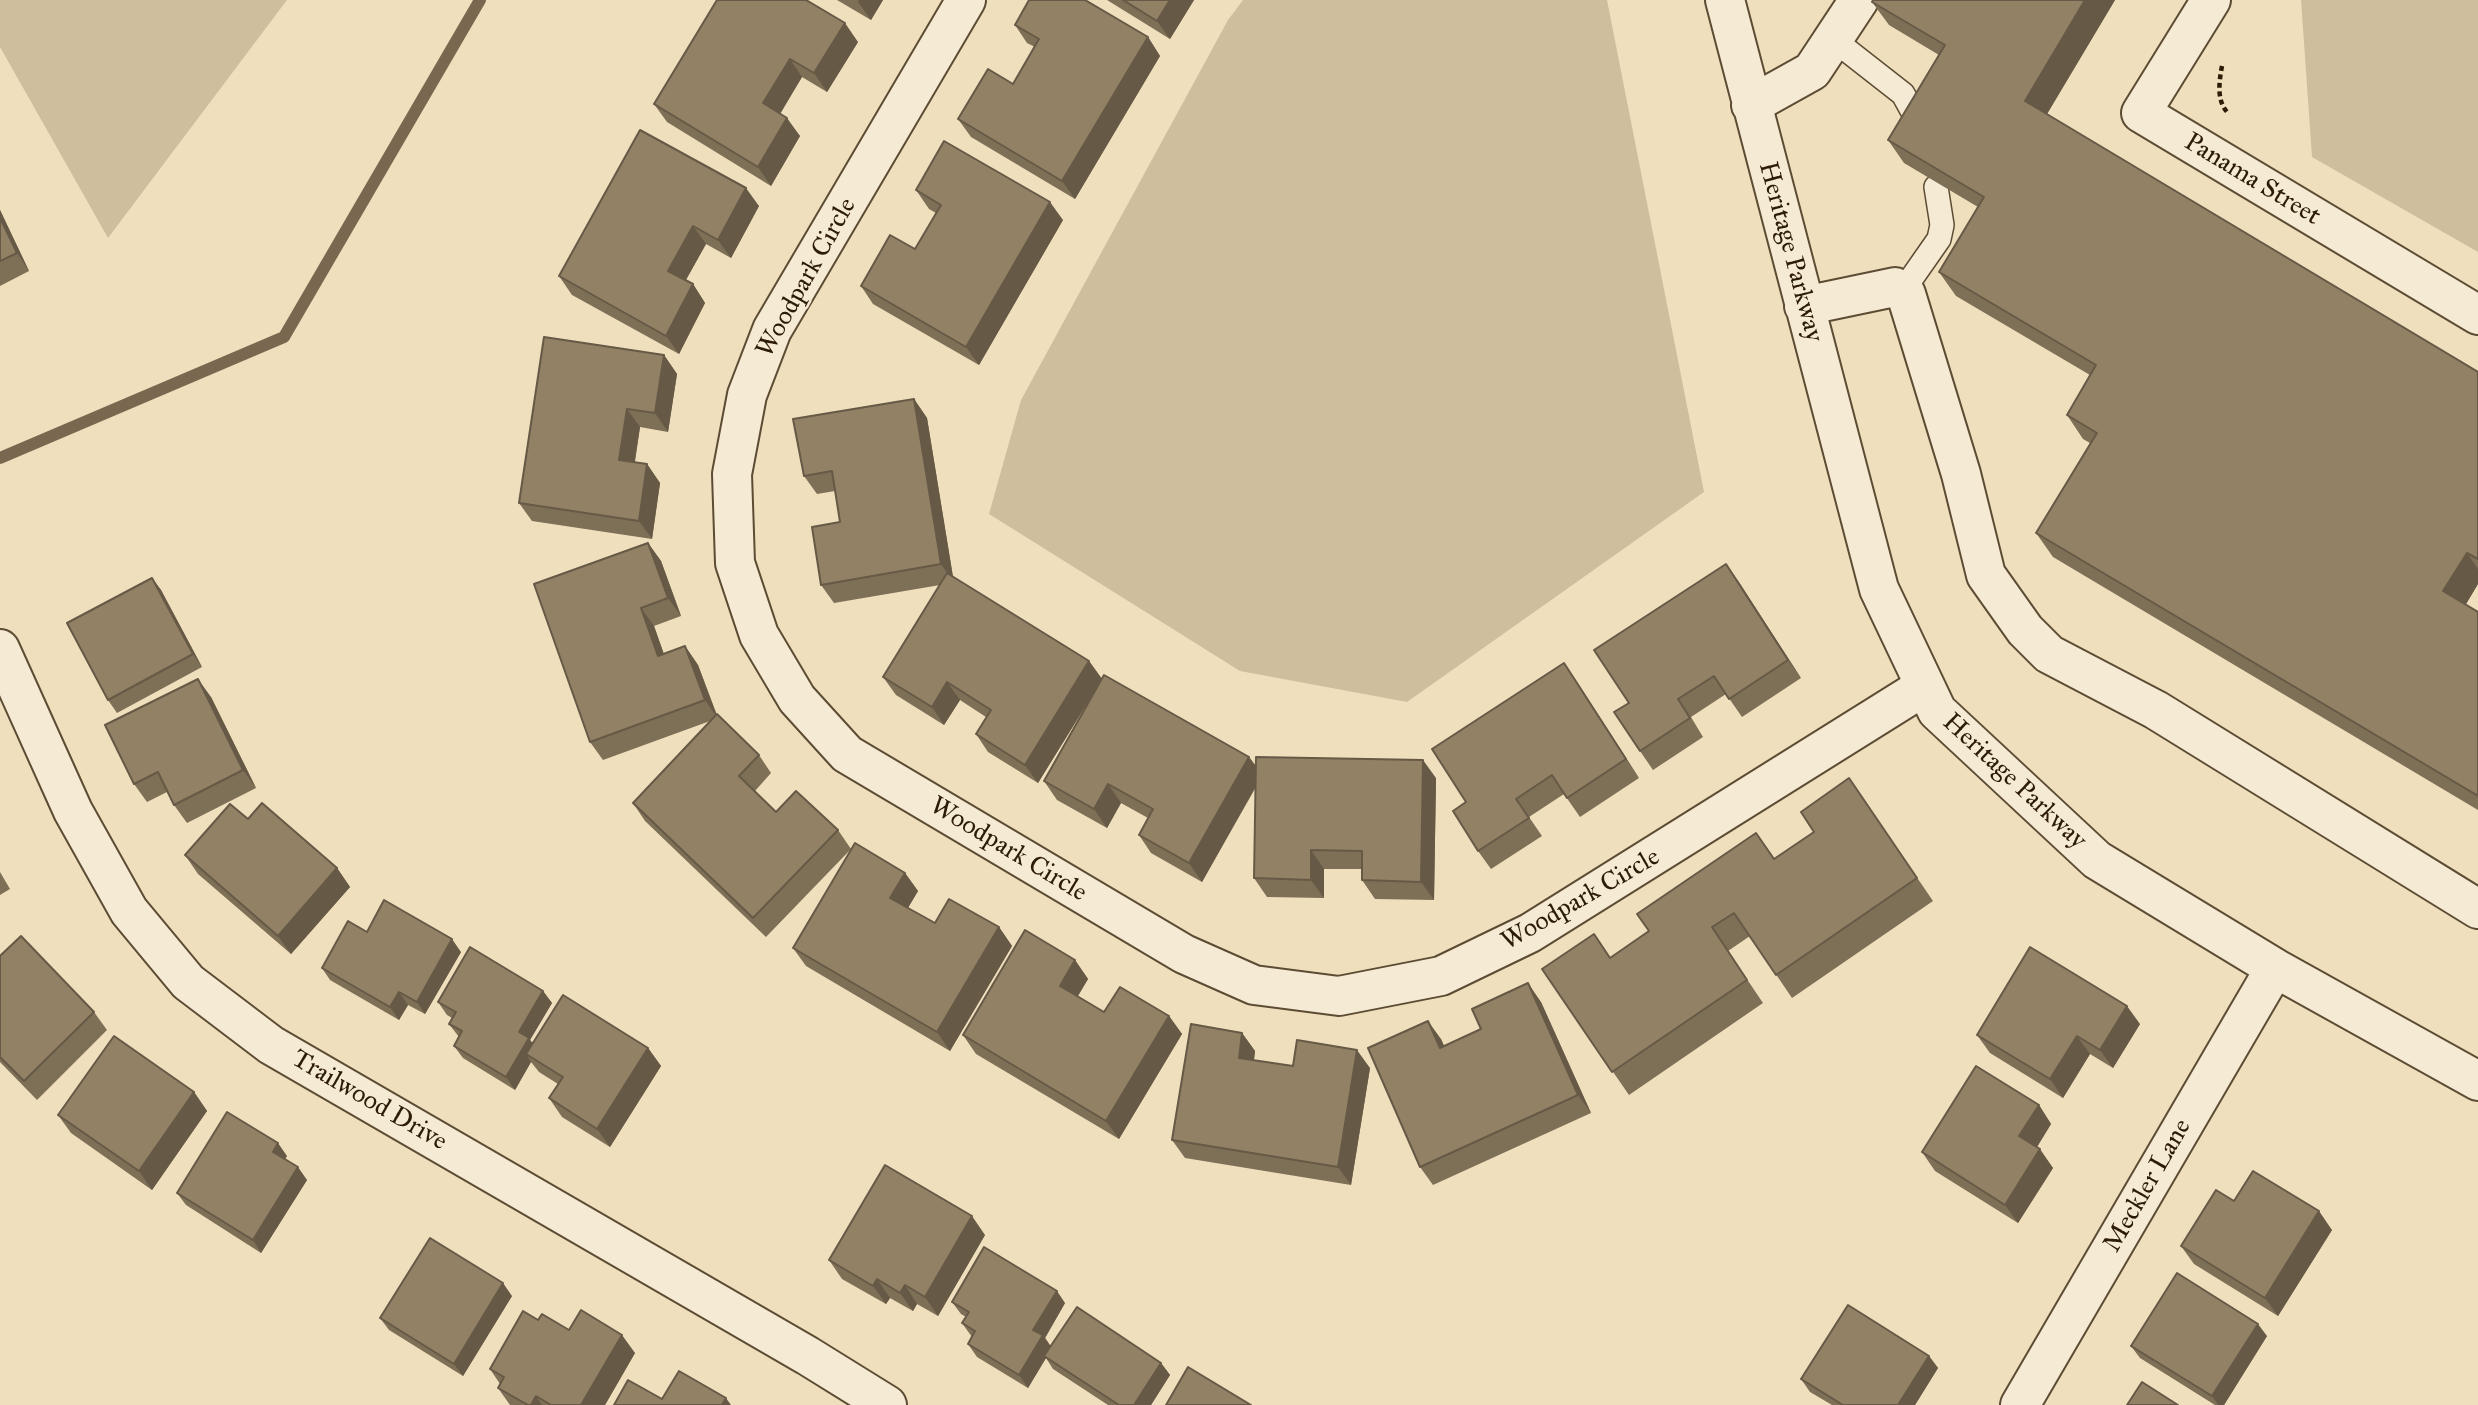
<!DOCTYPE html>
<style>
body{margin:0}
canvas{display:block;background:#f0dfbd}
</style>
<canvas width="2478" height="1405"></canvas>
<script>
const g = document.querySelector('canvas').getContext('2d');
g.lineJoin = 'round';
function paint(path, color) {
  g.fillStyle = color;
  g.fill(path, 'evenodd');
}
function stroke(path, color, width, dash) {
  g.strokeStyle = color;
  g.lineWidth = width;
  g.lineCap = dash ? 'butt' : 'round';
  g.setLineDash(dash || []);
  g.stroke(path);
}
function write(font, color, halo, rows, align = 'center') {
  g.font = font + ' "IM FELL Great Primer",serif';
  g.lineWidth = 5;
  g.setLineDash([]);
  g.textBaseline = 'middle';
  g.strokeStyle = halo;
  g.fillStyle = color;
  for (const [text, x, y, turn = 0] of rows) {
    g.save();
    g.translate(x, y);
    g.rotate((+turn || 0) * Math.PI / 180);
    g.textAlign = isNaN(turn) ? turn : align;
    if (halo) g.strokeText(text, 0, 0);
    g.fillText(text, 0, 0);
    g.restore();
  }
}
const green = new Path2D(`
 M0,0H287L108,238L0,47Z
 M1243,0H1607L1704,492L1407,702L1240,671L989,514L1021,400L1228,20Z
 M2301,0H2478V252L2312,157Z`);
const stream = new Path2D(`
 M0,458L284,337L480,0`);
const path = new Path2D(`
 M2222,66C2219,82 2216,102 2229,114`);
const service = new Path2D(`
 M1834,40L1903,94L1919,123
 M1902,292L1939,239L1942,225L1936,187`);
const minor = new Path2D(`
 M966,0L772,330L747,395L732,474L735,563L759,635L797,699L847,754L1184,954L1254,985L1339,996L1441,976L1530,933L1925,686
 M1725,0L1879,589L1937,711L2097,860L2275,968L2478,1081
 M2211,0L2141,113L2478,315
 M1751,105L1812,71L1859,0
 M1804,306L1895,287L1906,294L1961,474L1986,575L2025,630L2049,654L2156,710L2478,909
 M0,649L73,811L129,911L188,982L271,1045L808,1356L887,1405
 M2020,1405L2275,968`);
const wall = new Path2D(`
 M717,0L858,42L827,92L802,77L780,113L800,136L771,186L667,122L654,104Z
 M837,0H883L871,20Z
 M1107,0H1194L1170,39Z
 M2115,0L2047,114L2478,372V584L2466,604L2478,612V810L2053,557L2036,533L2090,443L2083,439L2067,415L2090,375L1956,296L1939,272L1978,207L1904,163L1888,140L1939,55L1889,25L1872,2Z
 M1015,25L1148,37L1160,56L1075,199L971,137L958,119L1013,84L1035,47L1027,43Z
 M640,130L759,206L731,258L706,244L685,281L693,284L705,303L679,354L572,295L559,276Z
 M916,190L1063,220L979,365L873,304L861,286L915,249L936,213L929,209Z
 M0,210L29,271L0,286Z
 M664,355L677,374L668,432L640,427L635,462L647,464L660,483L652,539L532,521L519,503Z
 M914,399L927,418L953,577L1089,661L1102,679L1249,757L1256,766L1436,778L1434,900L1375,899L1362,880V869H1324V898L1267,897L1254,878L1256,787L1202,882L1151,853L1139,835L1148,818L1121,803L1107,828L1057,800L1044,781L1100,683L1038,783L988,752L976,734L986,717L960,700L944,725L896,695L883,677L940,585L834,603L821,585L840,522L835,491L817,494L804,476Z
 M648,543L661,561L681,616L654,626L664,654L685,646L698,665L717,715L759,755L771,773L755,791L776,812L838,830L851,849L766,937L645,821L633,803L710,721L603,760L590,742Z
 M1726,564L1801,678L1742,717L1726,694L1691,717L1703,737L1653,770L1640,751L1629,703Z
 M152,578L161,590L202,667L117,713L108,700Z
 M1577,682L1639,778L1580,817L1564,794L1529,817L1542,836L1491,869L1478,851L1466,802Z
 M211,697L256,788L187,823L174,805L167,792L147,802L134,784Z
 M1849,778L1933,901L1792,998L1750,936L1728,951L1763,1003L1629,1095L1542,969L1611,957L1774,859L1814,832Z
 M248,819L337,868L350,887L291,954L198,874L185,855Z
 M0,872L10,889L0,895Z
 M905,873L918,891L908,908L935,923L999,927L1012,946L950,1051L806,966L793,948Z
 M461,952L425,1014L408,1005L399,1020L330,980L322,968Z
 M0,956L94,1012L107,1030L37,1100L0,1062Z
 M1075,960L1088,979L1078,996L1104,1012L1169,1016L1182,1034L1119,1139L976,1054L963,1035Z
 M543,991L552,1003L530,1040L533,1043L648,1048L661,1066L610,1147L562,1117L549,1098L558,1084L539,1072L531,1062L515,1090L463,1058L454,1046L459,1037L449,1024L452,1018L447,1015L438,1002Z
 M1541,1002L1591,1113L1433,1185L1420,1167L1441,1039L1444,1046Z
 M2140,1024L2113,1068L2090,1054L2063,1098L1990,1053L1977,1035Z
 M1242,1033L1255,1051L1254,1060L1293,1066L1370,1068L1351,1185L1185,1158L1172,1140Z
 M194,1092L207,1111L152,1190L71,1133L58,1115Z
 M2039,1105L2051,1124L2037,1147L2053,1168L2018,1223L1935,1171L1922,1152Z
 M287,1156L285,1159L307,1180L261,1253L186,1205L177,1193Z
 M2234,1201L2332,1230L2278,1316L2194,1264L2181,1246Z
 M985,1235L938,1316L917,1304L913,1311L890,1298L886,1304L842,1279L829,1260Z
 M512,1296L463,1376L389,1330L380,1318Z
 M952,1302L1065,1303L1045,1338L1051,1347L1161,1363L1170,1375L1151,1405H1108L1053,1369L1046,1358L1028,1388L977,1357L968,1344L972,1337L962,1323L966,1317L961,1314Z
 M538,1320L635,1353L605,1405H510L498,1388L500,1384L490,1369Z
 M2267,1336L2224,1405H2215L2140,1358L2131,1346Z
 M1929,1356L1938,1368L1915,1405H1832L1810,1392L1801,1379Z`);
const shadedWall = new Path2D(`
 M859,0H883L871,20L858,2Z
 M1170,0H1194L1170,39L1157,21Z
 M2085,0H2115L2041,124L2025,101Z
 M845,23L858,42L827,92L814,73Z
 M1148,37L1160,56L1075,199L1062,181Z
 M790,59L802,77L776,121L763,103Z
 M787,118L800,136L771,186L758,167Z
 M746,188L759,206L731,258L718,240Z
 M1050,202L1063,220L979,365L966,347Z
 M0,210L29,271L17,253L0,218Z
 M693,226L706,244L681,289L668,271Z
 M693,284L705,303L679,354L666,336Z
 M664,355L677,374L668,432L655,413Z
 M914,399L927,418L954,583L941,564Z
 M627,409L640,427L632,478L619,460Z
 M647,464L660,483L652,539L639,521Z
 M648,543L661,561L681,616L668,598Z
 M2467,553L2478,569V584L2460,614L2443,591Z
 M1726,564L1739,582L1801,678L1788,660Z
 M152,578L161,590L202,667L193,654Z
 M641,608L654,626L671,675L658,656Z
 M685,646L698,665L718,719L705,700Z
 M1089,661L1102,679L1038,783L1025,765Z
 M1564,663L1577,682L1639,778L1626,759Z
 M198,679L211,697L256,788L243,770Z
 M947,682L960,700L944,725L932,707Z
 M1249,757L1262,775L1202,882L1189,863Z
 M1423,760L1436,778L1434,900L1421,882Z
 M1108,784L1121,803L1107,828L1094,809Z
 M1311,850L1324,869V898L1311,880Z
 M337,868L350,887L291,954L278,936Z
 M905,873L918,891L903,916L890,898Z
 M999,927L1012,946L950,1051L937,1032Z
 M452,939L461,952L425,1014L417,1002Z
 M1075,960L1088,979L1073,1004L1060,986Z
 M1528,983L1541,1002L1591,1113L1578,1095Z
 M543,991L552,1003L530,1040L538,1051L526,1054L531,1062L515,1090L506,1077L519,1032Z
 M399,992L408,1005L399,1020L390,1007Z
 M2127,1006L2140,1024L2113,1068L2100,1050Z
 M1169,1016L1182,1034L1119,1139L1106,1121Z
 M1428,1021L1441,1039L1453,1066L1440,1048Z
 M1242,1033L1255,1051L1252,1076L1239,1058Z
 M2077,1036L2090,1054L2063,1098L2050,1079Z
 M648,1048L661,1066L610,1147L597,1129Z
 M1357,1050L1370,1068L1351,1185L1338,1167Z
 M194,1092L207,1111L152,1190L139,1171Z
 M2039,1105L2051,1124L2032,1155L2019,1136Z
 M278,1143L287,1156L282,1164L273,1152Z
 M2040,1149L2053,1168L2018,1223L2005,1205Z
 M298,1167L307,1180L261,1253L253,1240Z
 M2319,1211L2332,1230L2278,1316L2265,1298Z
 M972,1216L985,1235L938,1316L925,1297Z
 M877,1279L890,1298L886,1304L873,1286Z
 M503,1283L512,1296L463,1376L454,1364Z
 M905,1285L917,1304L913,1311L900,1293Z
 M1057,1291L1065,1303L1045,1338L1052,1348L1028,1388L1019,1375L1033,1330Z
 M2258,1324L2267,1336L2224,1405H2218L2212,1396Z
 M622,1335L635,1353L605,1405H581Z
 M1929,1356L1938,1368L1915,1405H1898Z
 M1161,1363L1170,1375L1151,1405H1134Z
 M536,1396L542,1405H531Z
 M726,1398L731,1405H722Z`);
const building = new Path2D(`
 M717,0H806L845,23L814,73L790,59L763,103L787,118L758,167L654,104Z
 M1029,0H1085L1148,37L1062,181L958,119L988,69L1013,84L1039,39L1015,25Z
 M1123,0H1170L1157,21Z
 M1873,0H2085L2025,101L2478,372V559L2467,553L2443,591L2478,612V796L2036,533L2097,433L2067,415L2096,365L1939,272L1984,197L1888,140L1945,45L1872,2Z
 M640,130L746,188L718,240L693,226L668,271L693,284L666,336L559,276Z
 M944,141L1050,202L966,347L861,286L890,235L915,249L941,205L916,190Z
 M0,218L17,253L0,261Z
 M544,337L664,355L655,413L627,409L619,460L647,464L639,521L519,503Z
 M914,399L941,564L821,585L812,527L840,522L832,471L804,476L793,419Z
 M648,543L668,598L641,608L658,656L685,646L705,700L590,742L534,584Z
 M1726,564L1788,660L1729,699L1714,676L1678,699L1690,718L1640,751L1614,712L1629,703L1594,650Z
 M947,573L1089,661L1025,765L976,734L991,710L947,682L932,707L883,677Z
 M152,578L193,654L108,700L67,623Z
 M1564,663L1626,759L1567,798L1552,775L1516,799L1529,818L1478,851L1453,811L1466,802L1432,749Z
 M1104,675L1249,757L1189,863L1139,835L1153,809L1108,784L1094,809L1044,781Z
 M198,679L243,770L174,805L158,772L134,784L105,725Z
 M717,714L759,755L739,776L776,812L796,791L838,830L753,918L633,803Z
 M1256,757L1423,760L1421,882L1362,880V851L1311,850V880L1254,878Z
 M1849,778L1917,878L1776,975L1734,913L1712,927L1747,980L1612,1072L1542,969L1594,934L1610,958L1649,931L1637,914L1756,833L1774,859L1814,832L1801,812Z
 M262,803L337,868L278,936L185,855L230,804L248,819Z
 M855,843L905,873L890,898L935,923L949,899L999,927L937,1032L793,948Z
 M384,900L452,939L417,1002L399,992L390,1007L322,968L348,921L367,932Z
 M1025,930L1075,960L1060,986L1104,1012L1120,987L1169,1016L1106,1121L963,1035Z
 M21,936L94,1012L24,1081L0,1057V956Z
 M470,947L543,991L519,1032L529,1038L506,1077L454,1046L462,1031L449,1024L456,1012L438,1002Z
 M2030,947L2127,1006L2100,1050L2077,1036L2050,1079L1977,1035Z
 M1528,983L1578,1095L1420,1167L1368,1048L1428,1021L1440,1048L1481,1029L1472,1009Z
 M563,995L648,1048L597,1129L549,1098L563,1077L526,1054Z
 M1191,1024L1242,1033L1239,1058L1293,1066L1297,1040L1357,1050L1338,1167L1172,1140Z
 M114,1036L194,1092L139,1171L58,1115Z
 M1976,1066L2039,1105L2019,1136L2040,1149L2005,1205L1922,1152Z
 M227,1112L278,1143L273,1152L298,1167L253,1240L177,1193Z
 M885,1165L972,1216L925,1297L905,1285L900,1293L877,1279L873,1286L829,1260Z
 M2253,1171L2319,1211L2265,1298L2181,1246L2216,1190L2234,1201Z
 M430,1238L503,1283L454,1364L380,1318Z
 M984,1247L1057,1291L1033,1330L1043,1335L1019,1375L968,1344L975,1331L962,1323L969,1312L952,1302Z
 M2177,1273L2258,1324L2212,1396L2131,1346Z
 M1848,1305L1929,1356L1898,1405H1843L1801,1379Z
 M1077,1307L1161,1363L1134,1405H1119L1044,1356Z
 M581,1310L622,1335L581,1405H551L536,1396L531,1405H528L498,1388L504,1377L490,1369L523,1311L538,1320L542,1314L569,1330Z
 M1188,1367L1251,1405H1166Z
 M679,1371L726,1398L722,1405H614L628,1380L662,1399Z
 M2142,1382L2178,1405H2127Z`);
const streetNames = [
 ["Panama Street",2252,180,31],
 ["Heritage Parkway",1790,252,75],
 ["Woodpark Circle",807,278,-61],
 ["Heritage Parkway",2014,782,43],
 ["Woodpark Circle",1008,850,31],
 ["Woodpark Circle",1581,900,-30],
 ["Trailwood Drive",369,1101,30],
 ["Meckler Lane",2148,1186,-60]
];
paint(green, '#cfbe9e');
stroke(stream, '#79684f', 12);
stroke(service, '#5d4c34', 26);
stroke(minor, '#5d4c34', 42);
stroke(path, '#2c1b06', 4.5, [5, 3.5]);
stroke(service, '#f5ead4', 23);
stroke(minor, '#f5ead4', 38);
paint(wall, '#7e6f57');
paint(shadedWall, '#665a47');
paint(building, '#928165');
stroke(building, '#665a47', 2);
write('26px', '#2c1b06', '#f5ead4', streetNames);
</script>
